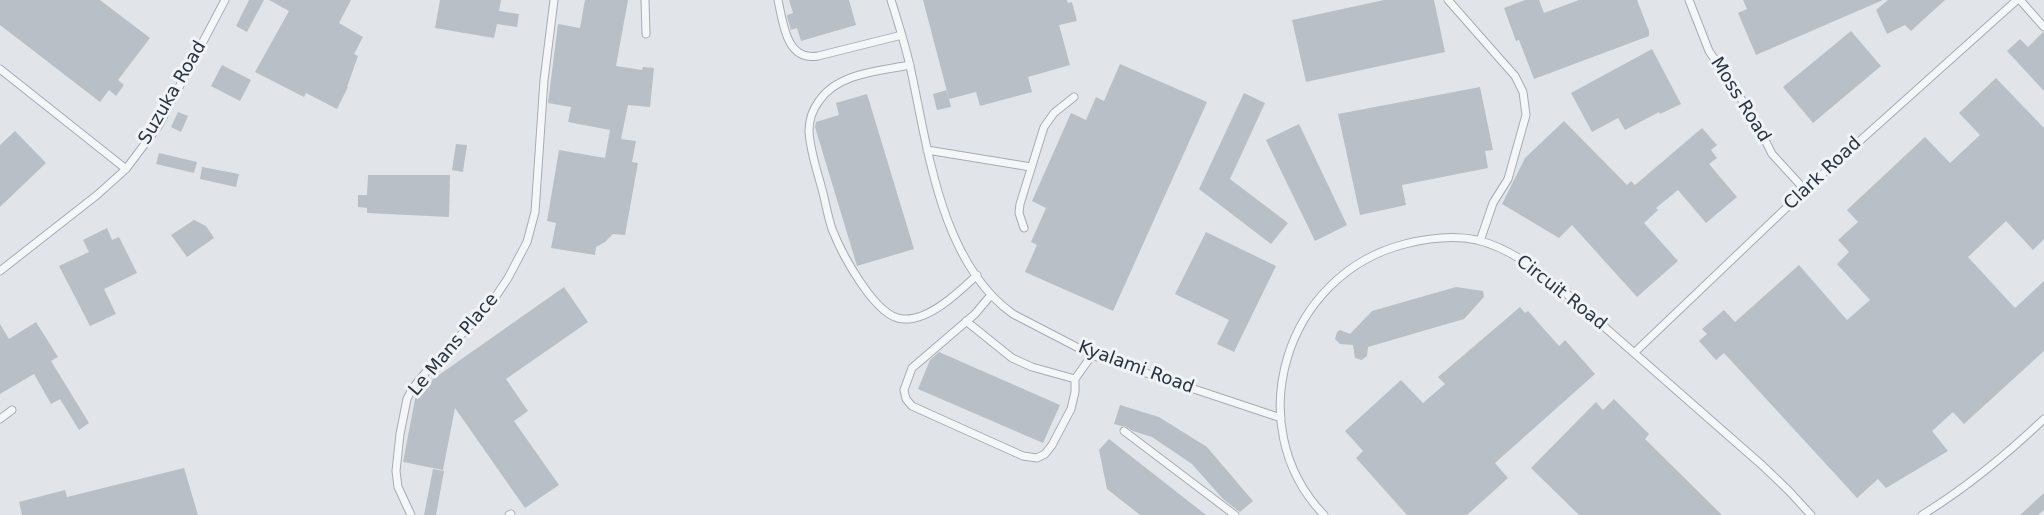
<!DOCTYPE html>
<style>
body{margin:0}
canvas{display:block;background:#e1e5e9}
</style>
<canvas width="2044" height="515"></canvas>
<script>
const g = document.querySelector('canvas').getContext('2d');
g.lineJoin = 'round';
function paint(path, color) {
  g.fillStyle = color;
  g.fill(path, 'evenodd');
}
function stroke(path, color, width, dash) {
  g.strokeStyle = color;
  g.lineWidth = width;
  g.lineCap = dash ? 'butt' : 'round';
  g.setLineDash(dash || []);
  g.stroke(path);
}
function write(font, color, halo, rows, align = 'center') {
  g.font = font + ' "DejaVu Sans",sans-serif';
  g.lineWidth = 6;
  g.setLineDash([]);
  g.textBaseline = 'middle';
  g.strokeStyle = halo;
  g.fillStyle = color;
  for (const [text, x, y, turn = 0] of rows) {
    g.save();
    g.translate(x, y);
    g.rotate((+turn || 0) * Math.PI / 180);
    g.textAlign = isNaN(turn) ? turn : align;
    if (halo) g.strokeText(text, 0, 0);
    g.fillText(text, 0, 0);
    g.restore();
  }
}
const building = new Path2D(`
 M0,0H100L150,38L118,80L124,85L116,96L109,90L100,102L0,25Z
 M249,0H264L247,32L236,26Z
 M269,0H351L339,23L363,37L354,54L358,56L347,87H348L337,109L306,93L304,97L255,72L289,11Z
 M440,0H501L499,11L519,14L517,27L497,24L494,38L435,28Z
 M585,0H628L616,66L642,70L643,67L654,68L650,107L628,105L621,139L636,141L632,162L638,163L625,235L613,234L605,242L596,247L595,255L551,248L556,223L547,221L559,150L605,158L610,130L568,122L571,107L548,103L558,24L580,28Z
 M789,0H849L856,25L801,41L797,28L791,30L787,17V15L793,13Z
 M923,0H1067L1068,3L1072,2L1077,21L1059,25L1070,65L1028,77L1032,92L980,106L976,92L949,99Z
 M1384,0H1434L1445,52L1306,82L1292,20Z
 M1525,0H1539L1544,13L1579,0H1637L1649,31V36L1534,79L1519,40L1516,41L1504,8Z
 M1743,0H1883L1756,55L1738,13L1747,9Z
 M1888,0H1945L1911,31L1905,25L1887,34L1876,10Z
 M1851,31L1881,66L1813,123L1783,87Z
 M2043,32L2044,33V91L2007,51L2020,39L2028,47Z
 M1652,49L1681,104L1660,114L1659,112L1625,130L1618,118L1592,132L1571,93Z
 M1120,64L1207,102L1113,311L1025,272L1037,245L1031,242L1046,208L1032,201L1071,113L1086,120L1096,97L1104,101Z
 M222,65L251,80L240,101L211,86Z
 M1996,78L2044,128V239L2033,250L2006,221L1968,257L2015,308L2044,281V351L1964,424L1953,412L1932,431L1948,451L1886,488L1878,479L1857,498L1724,353L1716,360L1699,341L1707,334L1702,329L1724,310L1735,322L1799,265L1847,320L1870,300L1837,264L1849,252L1838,240L1858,222L1847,210L1925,137L1950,163L1980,135L1959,113Z
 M1480,87L1493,150L1485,151L1488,168L1402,185L1406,205L1360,215L1338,114Z
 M947,90L951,107L937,110L933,94Z
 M1244,93L1265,103L1230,179L1288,223L1271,244L1199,189Z
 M867,94L914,249L857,266L815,127L816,122L839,115L836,103Z
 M178,112L188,116L181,132L171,127Z
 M1564,121L1627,185L1631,181L1635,185L1702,128L1717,145L1711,150L1717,158L1709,164L1737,197L1706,223L1678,190L1656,208L1658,210L1644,223L1678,261L1637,297L1572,225L1559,238L1502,204L1525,158Z
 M1299,124L1347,225L1315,241L1266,140Z
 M15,131L46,163L0,207V145Z
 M456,144L467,145L463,172L452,170Z
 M159,153L197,162L194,173L156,164Z
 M202,167L239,174L236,187L200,179Z
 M368,175H450L449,217L367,213V208L358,207V195H367Z
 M194,220L206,226L214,238L187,257L171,235Z
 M107,228L112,240L119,237L137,273L104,289L116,314L90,326L59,266L89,252L83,240Z
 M1206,232L1276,266L1234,352L1217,344L1229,320L1175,294Z
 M564,287L588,322L506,379L528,411L514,421L559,485L525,508L455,408L443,470L403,462L416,394L419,389Z
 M1456,287L1483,291L1484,297L1464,319L1368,347L1367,356L1362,360L1355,358L1353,345L1340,344L1335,339L1337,332L1340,330L1350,334L1372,311Z
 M1520,307L1525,313L1528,311L1559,346L1565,340L1595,374L1495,463L1508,478L1467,515H1407L1356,458L1363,451L1345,431L1401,380L1423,403L1445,384L1438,377Z
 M36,322L58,357L51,361L89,423L79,430L60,399L51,404L34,374L0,394V324L9,339Z
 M939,352L1060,405L1043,443L918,389L930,360Z
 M1614,399L1649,434L1645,439L1722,515H1579L1531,468L1596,402L1603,410Z
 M1120,405L1159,417L1207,447L1253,501L1240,512L1223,499L1192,464L1152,437L1133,431L1125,426H1121L1114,424Z
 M1109,439L1206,515H1140L1107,489L1099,450Z
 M184,468L198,515H22L19,502L65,490L67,497Z
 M433,469L444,471L436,515H424Z
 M2044,493V510L2038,515H2020Z`);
const lane = new Path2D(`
 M645,0L646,34
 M778,0C783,22 786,62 818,56L902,35
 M891,0C898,22 905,44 910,66C928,147 940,262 1013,314L1092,355L1281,418
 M1448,0L1515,76L1523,92L1526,115L1508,179L1493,203L1480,241
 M1689,0L1709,51L1754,118L1772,154L1805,190
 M2020,0L2044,27
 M910,65C879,71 838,73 819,101C813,109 809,120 809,131C810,152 818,173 823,193C826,205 828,217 832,229C841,252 875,318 903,319C929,321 959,292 977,275
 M0,69L126,169
 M927,150L1031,167
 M1024,228L1019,213L1020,204L1044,127L1054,113L1074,97
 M0,271L97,195L126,169L159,125L225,0
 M991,295L975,314L912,368L904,390L906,399L912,406L1023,456L1037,458L1045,454L1052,445L1071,409L1075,392V379L1092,355
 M966,321L1012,358L1032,367L1075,379
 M1634,353L1805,190L2017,0
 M0,419L12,410
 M1124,431L1235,515
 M411,515L398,487L396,471L400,434L407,399L412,389L427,371L492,302L508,278L527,242L535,212L544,80L554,0
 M509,515L511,514
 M1324,515C1238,425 1286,274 1405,244C1429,238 1453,235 1477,240C1509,248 1535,268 1560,288L1763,466L1789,491L1811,515
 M1922,515C1966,488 2006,455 2044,419`);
const streetNames = [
 ["Suzuka Road",173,93,-60],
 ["Moss Road",1740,100,58],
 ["Clark Road",1823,174,-43],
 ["Circuit Road",1561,293,38],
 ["Le Mans Place",454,345,-50],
 ["Kyalami Road",1136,368,20]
];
paint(building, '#b9bfc6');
stroke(lane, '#a6acb3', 9);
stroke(lane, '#f4f6f8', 7);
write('18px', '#2a3441', '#f1f4f7', streetNames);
</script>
